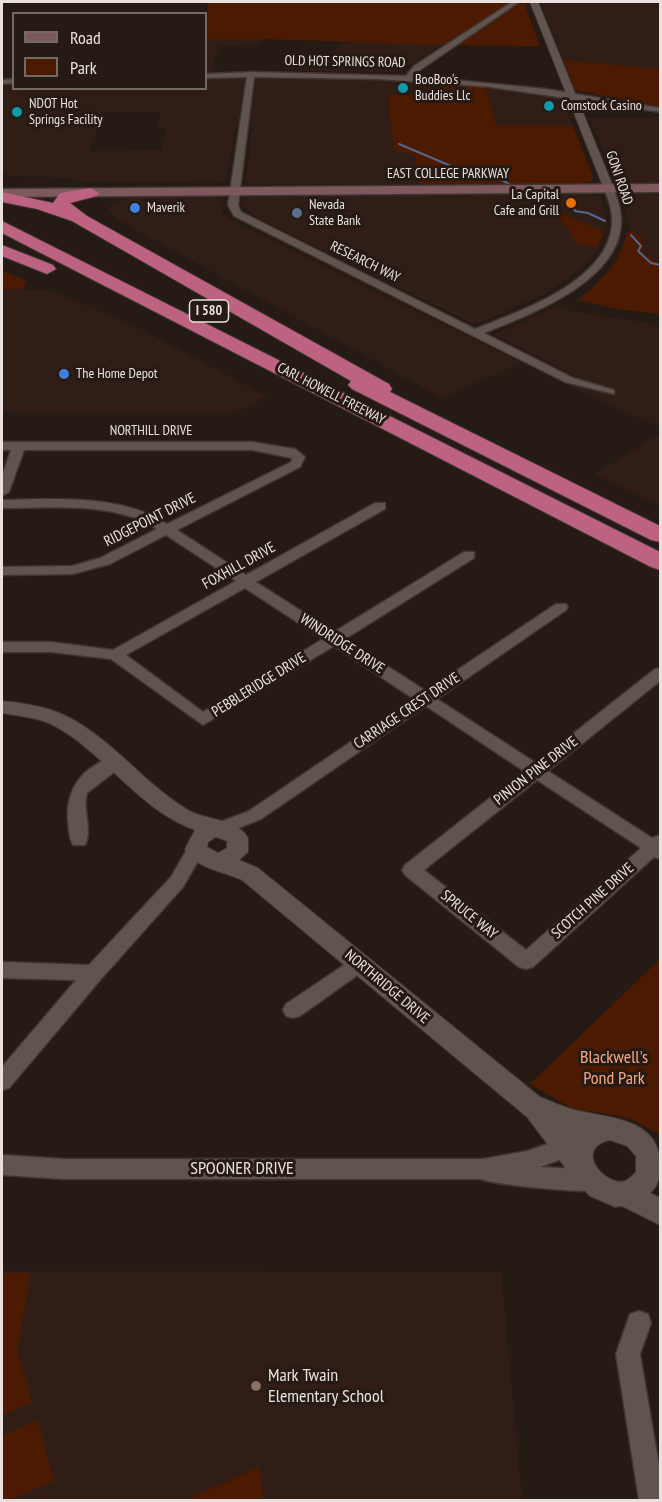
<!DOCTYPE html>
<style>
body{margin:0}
#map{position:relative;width:662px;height:1502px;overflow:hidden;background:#251a14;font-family:"PT Sans Narrow",sans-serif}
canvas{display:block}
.frame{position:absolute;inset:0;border:3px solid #eae1de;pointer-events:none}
.legend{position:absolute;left:12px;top:12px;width:195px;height:78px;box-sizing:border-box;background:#251a14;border:2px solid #746a65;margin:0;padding:8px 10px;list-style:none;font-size:18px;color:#eae1de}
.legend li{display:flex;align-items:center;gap:12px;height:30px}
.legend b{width:30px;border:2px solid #746a65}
</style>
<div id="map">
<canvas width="662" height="1502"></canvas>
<div class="frame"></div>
<ul class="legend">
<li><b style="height:8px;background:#7d585c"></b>Road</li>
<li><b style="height:16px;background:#4c1a00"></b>Park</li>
</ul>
</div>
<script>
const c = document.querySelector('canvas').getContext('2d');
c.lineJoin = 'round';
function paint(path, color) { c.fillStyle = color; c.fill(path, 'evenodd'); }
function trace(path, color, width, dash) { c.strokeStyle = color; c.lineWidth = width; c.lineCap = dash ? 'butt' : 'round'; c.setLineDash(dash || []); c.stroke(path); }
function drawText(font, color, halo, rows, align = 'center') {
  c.font = font + ' "PT Sans Narrow",sans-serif'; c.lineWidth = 6; c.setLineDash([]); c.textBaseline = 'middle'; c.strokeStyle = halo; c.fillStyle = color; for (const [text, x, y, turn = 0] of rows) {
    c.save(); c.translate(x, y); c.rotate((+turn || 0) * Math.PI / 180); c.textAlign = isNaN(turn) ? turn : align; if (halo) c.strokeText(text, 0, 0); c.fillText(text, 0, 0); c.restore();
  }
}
paint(new Path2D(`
 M541 2H660V69L563 60Z
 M263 38 261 45 219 46 211 72H206V39Z
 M351 40 443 44 398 72 297 71Z
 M284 76 426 80 429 95H388L394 150 416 154 419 184H252L246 181 252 127H235L226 180 220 183 92 182 74 181V178L9 176 2 172V84H13L14 88H206V78ZM103 112H161L157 127 167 128 161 150 89 151Z
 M485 85 561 95 573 126H496Z
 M589 118H660V183L631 184 617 179Z
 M660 193V262H655L642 253 644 246 641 236 631 231 620 196Z
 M590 194 601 197 607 224 597 251 583 267 545 294 479 323H471L260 219 242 207 243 198 253 195Z
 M207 195 218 198 224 215 235 222 521 363 442 398 118 220 108 211 112 203 131 196Z
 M2 289 50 290 141 329 267 397 236 412H2Z
 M558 305 570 311 648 323 660 328V427L570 387 584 380 494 335Z
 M660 434V506L594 474Z
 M2 1271 501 1272 522 1500H2Z`), '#301e16');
paint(new Path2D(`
 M208 2H524L540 46C429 47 317 38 206 39Z
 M563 60 660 69V107L575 90Z
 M426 80 485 85 496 125 573 126 593 177 592 181 579 184H419L415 154 394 151 388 95H429Z
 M544 206 604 232 597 248 577 243 574 241 577 239 570 237 572 232C562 220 552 209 534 209Z
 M631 231 641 236 644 246 642 253 660 263V314L617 309 578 300C601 281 621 262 627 232Z
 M2 271 26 280 23 289H2Z
 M660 959V1135L629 1118 571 1108 530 1084Z
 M2 1273H30L17 1353 32 1402 2 1415Z
 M37 1420 54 1481 8 1500H2V1436Z
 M259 1467 264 1500H186Z`), '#4c1a00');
trace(new Path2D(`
 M399 144 477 177 498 178 509 184
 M529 195 556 200
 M574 208 575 211 588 213 605 221
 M631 235 641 246 638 251 651 263 660 265`), '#56668b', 2);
const minor = new Path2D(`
 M512 2H519L420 70 414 76 546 89 660 108V112L490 87 378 79 254 77 238 205 241 212 475 329C520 311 607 282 612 225 613 213 609 200 604 189L612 187C654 268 540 311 484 333L573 378 614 390V394L565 382 234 216 228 205 247 77 206 78V74L251 72 406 76 414 66Z
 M14 79V83L2 84V80Z
 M2 442H252L295 449 305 457 300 467 177 530 246 575 375 503H385V509L256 582 334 632 464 552H474V558L345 639 426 691 556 604H566L568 607 566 610 437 699 536 763 655 669 660 668V681L548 771 652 838 660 835V859L654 857 533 967 526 969 519 967 405 875 402 870 405 865 524 771 426 706 261 819 221 835 215 834 212 829 215 824 249 811 414 699 334 646 203 725 111 659 51 652H2V642H51L113 650 236 581 166 535 110 564 73 574 2 575V567L72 566 100 558 157 529C114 501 51 508 2 508V500C54 499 122 494 167 524L291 462 292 458 252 450H24L9 492 2 496V476L11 450H2ZM245 588 323 639 203 712 126 655ZM537 780 641 848 526 950 424 870Z
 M116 756 122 758 124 762 122 766 87 793C82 809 93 831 85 845H73C69 838 69 830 68 822 65 788 83 766 116 756Z
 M196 842 202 844 205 849 183 887 101 979 9 1088 2 1090V1067L76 980 2 978V962L89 965 171 877 190 844Z
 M359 955 366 957 369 963 366 969 300 1016 293 1018 286 1016 283 1010 286 1004Z
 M573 1135 581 1138 584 1145 581 1152 540 1167 580 1169 601 1176 604 1183 601 1190C591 1194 495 1185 481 1179H64L2 1175V1155L64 1159H483L527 1151Z
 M639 1311 648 1314 651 1323 640 1354 660 1472V1500H639L616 1354 630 1314Z`);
const tertiary = new Path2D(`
 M530 2H538L614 189 613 191 604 189Z
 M2 701C23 703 45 706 64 715 112 738 143 783 188 810 207 821 237 818 248 838V852L239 860 258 868 540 1097C551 1101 563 1107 575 1110 608 1118 660 1118 660 1164 660 1176 660 1184 650 1193L660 1198V1225L622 1206 615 1207 590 1196 573 1178 527 1117 242 880C223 871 196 869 185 849L195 830C138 810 104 751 51 724 35 717 18 716 2 713ZM216 837 227 841V848L218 853 207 847 208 842ZM610 1140 627 1146 636 1156V1172C633 1175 629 1179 625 1181 606 1187 572 1149 610 1140Z`);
const secondary = new Path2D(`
 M660 184V192L2 197V189Z`);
const motorway = new Path2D(`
 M91 188 99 193 97 196 70 203 87 216 389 384 392 389 390 392 660 526V542L651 540 352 389 348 385 351 381 72 221 37 209 2 202V192L53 203 60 193Z
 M2 221 660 552V570L651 567 2 233Z
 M2 245 53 265 56 269 47 274 2 256Z`);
trace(minor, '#3e3532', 3);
trace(tertiary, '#3e3532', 2);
trace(secondary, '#3e3532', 3);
trace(motorway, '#3e3532', 2);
paint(minor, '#61534d');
paint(tertiary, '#61534d');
paint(secondary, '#7d585c');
paint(motorway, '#bd6280');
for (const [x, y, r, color] of [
 [403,88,6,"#0f9aa8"],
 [549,106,6,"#0f9aa8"],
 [17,112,6,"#0f9aa8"],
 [571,203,6,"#e8710a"],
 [135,208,6,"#3f7fe0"],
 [297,213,6,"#5c6f8a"],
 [64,374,6,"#3f7fe0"],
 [256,1386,6,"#8d6e63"]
]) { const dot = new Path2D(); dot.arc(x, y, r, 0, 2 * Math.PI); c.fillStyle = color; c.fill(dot); trace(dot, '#251a14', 2); }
drawText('14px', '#eae1de', '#251a14', [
 ["OLD HOT SPRINGS ROAD",345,62,1],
 ["EAST COLLEGE PARKWAY",448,174],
 ["GONI ROAD",619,178,71],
 ["RESEARCH WAY",365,262,26],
 ["CARL HOWELL FREEWAY",331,394,27],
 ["NORTHILL DRIVE",151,431]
]);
drawText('14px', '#eae1de', '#251a14', [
 ["BooBoo's",415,80],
 ["Buddies Llc",415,96],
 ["NDOT Hot",29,104],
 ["Springs Facility",29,120],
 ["Comstock Casino",561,106],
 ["La Capital",559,195,"right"],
 ["Cafe and Grill",559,211,"right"],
 ["Nevada",309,205],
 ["State Bank",309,221],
 ["Maverik",147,208],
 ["The Home Depot",76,374]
], 'left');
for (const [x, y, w] of [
 [209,311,39]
]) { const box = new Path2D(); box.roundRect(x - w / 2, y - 11, w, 22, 4.5); c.fillStyle = '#251a14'; c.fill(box); trace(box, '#eae1de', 1.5); }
drawText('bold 14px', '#eae1de', null, [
 ["I 580",209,311]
]);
drawText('15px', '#eae1de', '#251a14', [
 ["RIDGEPOINT DRIVE",150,520,-27],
 ["FOXHILL DRIVE",239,566,-29],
 ["WINDRIDGE DRIVE",342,644,33],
 ["PEBBLERIDGE DRIVE",259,685,-32],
 ["CARRIAGE CREST DRIVE",407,711,-34],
 ["PINION PINE DRIVE",536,771,-38],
 ["SCOTCH PINE DRIVE",593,901,-42],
 ["SPRUCE WAY",469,915,39],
 ["NORTHRIDGE DRIVE",387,987,40]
]);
drawText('18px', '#f8a986', '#251a14', [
 ["Blackwell's",614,1058],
 ["Pond Park",614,1079]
]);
drawText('18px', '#eae1de', '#251a14', [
 ["SPOONER DRIVE",242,1169]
]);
drawText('18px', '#eae1de', '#251a14', [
 ["Mark Twain",268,1376],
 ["Elementary School",268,1397]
], 'left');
</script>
